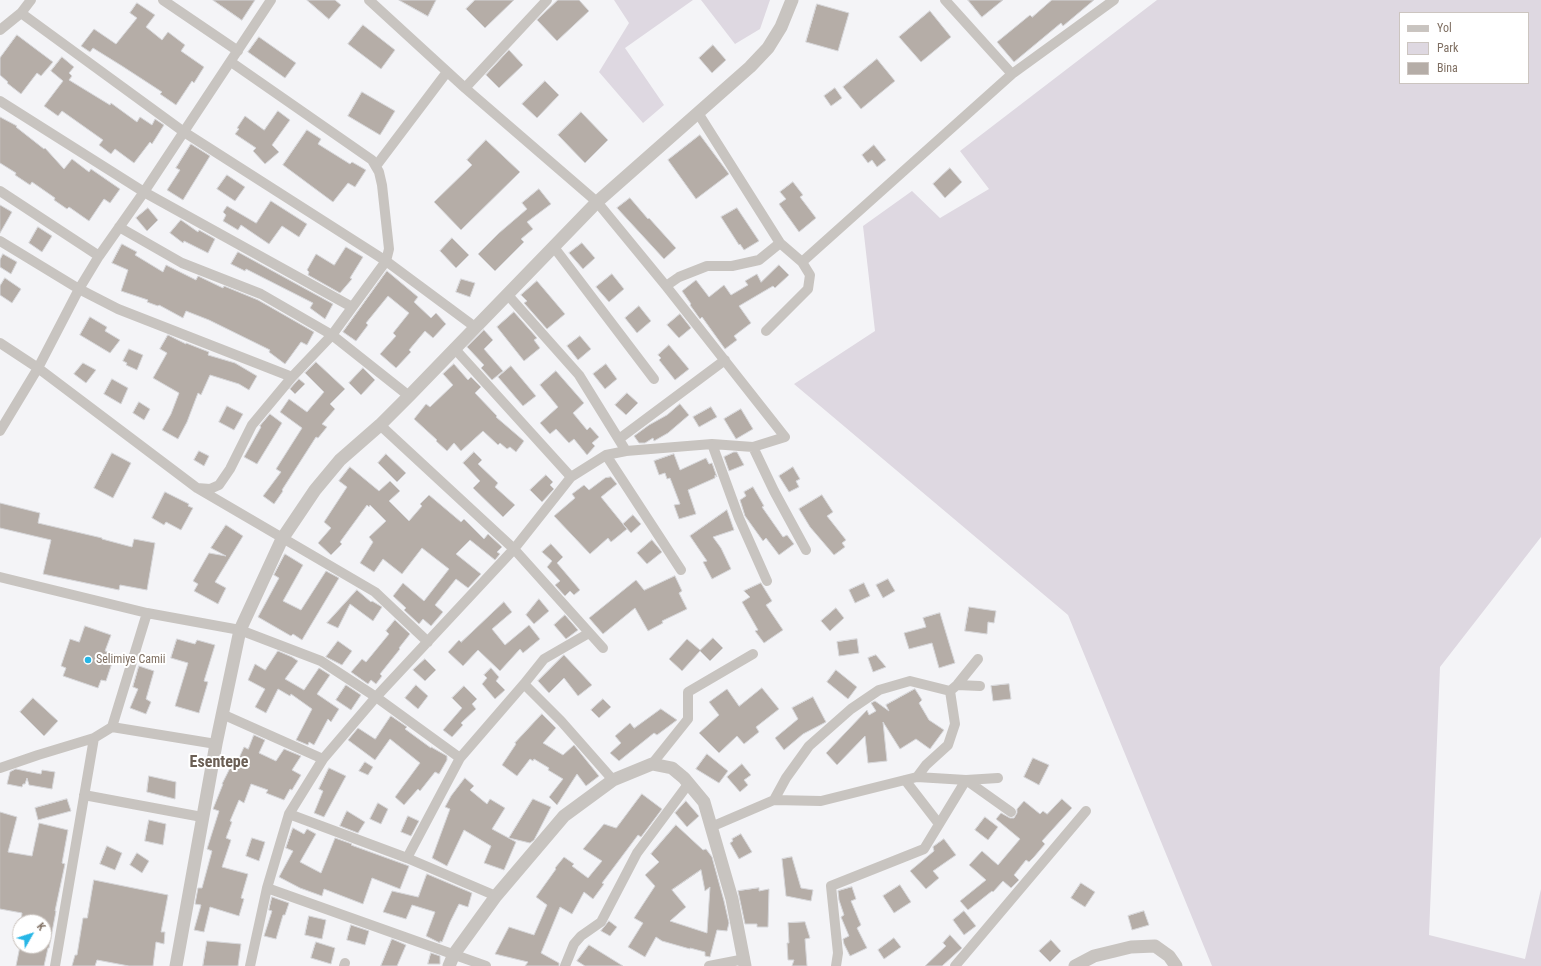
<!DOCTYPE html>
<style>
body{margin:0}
#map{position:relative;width:1541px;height:966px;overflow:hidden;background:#f4f4f7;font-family:"Roboto Condensed",sans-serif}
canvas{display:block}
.legend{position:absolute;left:1399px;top:12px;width:130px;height:72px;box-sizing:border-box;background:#fff;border:1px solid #ccc5c0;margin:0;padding:5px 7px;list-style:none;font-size:12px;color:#7f6f62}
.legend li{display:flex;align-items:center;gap:8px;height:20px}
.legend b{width:20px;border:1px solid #ccc5c0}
.north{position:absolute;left:12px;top:914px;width:40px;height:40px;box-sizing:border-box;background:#fff;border:1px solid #ccc5c0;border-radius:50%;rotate:51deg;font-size:11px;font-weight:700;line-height:16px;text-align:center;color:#7f6f62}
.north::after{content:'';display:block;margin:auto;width:14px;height:18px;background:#26b6e6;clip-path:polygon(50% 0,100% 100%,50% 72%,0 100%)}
</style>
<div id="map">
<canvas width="1541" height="966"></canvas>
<ul class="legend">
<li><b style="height:5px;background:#c8c4c0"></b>Yol</li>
<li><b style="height:11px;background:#ded8e1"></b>Park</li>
<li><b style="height:11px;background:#b5ada7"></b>Bina</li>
</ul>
<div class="north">K</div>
</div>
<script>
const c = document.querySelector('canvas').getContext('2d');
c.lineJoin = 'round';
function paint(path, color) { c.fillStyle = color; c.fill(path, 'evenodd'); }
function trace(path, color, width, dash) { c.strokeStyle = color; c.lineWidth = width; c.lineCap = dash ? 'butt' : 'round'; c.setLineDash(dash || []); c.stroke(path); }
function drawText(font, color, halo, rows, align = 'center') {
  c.font = font + ' "Roboto Condensed",sans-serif'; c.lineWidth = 4; c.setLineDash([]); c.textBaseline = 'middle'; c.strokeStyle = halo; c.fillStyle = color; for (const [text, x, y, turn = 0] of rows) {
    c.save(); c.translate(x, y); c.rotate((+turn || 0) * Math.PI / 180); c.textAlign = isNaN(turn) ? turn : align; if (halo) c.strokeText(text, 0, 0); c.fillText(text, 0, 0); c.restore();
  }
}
paint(new Path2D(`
 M614 0H693L625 48 664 105 643 123 599 72 629 23Z
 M701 0H770L760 29 735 44Z
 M1157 0H1541V537L1440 667 1429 935 1525 959 1541 889V966H1212L1068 615 794 384 875 331 863 226 912 191 940 218 989 189 960 151ZM1400 13H1528V83H1400Z`), '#ded8e1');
const building = new Path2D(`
 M213 0H255L242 20Z
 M307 0H335L341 5 329 19Z
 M399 0H436L428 16Z
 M475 0H514L485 28 466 9Z
 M558 0H579L589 11 557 41 537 20Z
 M968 0H1003L982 17Z
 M1052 0H1094L1063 26 1061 23 1014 62 997 42 1030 15 1032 17Z
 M137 3 155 15 146 27 162 40 168 32 185 45 181 51 204 67 194 83 192 81 176 105 160 94 162 92 122 66 93 48 90 52 81 46 94 29 116 44 137 18 130 13Z
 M817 4 849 13 838 51 806 42Z
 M930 11 951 37 921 62 899 37Z
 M363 25 395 50 381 69 348 44Z
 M17 35 53 62 41 76 37 73 21 94 7 83 8 82 0 75V58Z
 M259 37 296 63 285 78 248 52Z
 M713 45 726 60 712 73 699 58Z
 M509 50 523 65 499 88 486 75Z
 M62 57 74 67 69 73 72 76 69 80 110 105 111 103 137 122 140 117 152 125 155 119 164 125 152 144 150 142 134 163 115 149 111 154 99 145 103 140 62 111 58 116 44 106 63 81 51 71Z
 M877 59 895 81 861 109 843 87Z
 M545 81 559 95 537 118 522 104Z
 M835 88 842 98 831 106 824 96Z
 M362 92 395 111 380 135 348 116Z
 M278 111 290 120 272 145 279 152 265 164 253 151 256 148 235 134 239 129 237 128 245 116 264 130Z
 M581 112 608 140 585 163 558 135Z
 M0 117 17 126 16 127 44 149 45 148 64 169 72 159 89 172 91 169 120 189 110 203 104 199 89 221 69 207 67 209 54 200 55 198 32 182 30 185 15 175 16 173 0 163Z
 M307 130 321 139 318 144 350 164 352 162 366 170 355 187 348 183 333 202 283 165Z
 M700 135 729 174 696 199 668 160Z
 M486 140 520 172 461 230 434 202 472 165 467 160Z
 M191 144 210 156 183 200 167 190 180 170 176 168Z
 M874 145 886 160 877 167 872 160 868 163 862 155Z
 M950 168 962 182 945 198 933 184Z
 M227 175 245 187 235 201 217 189Z
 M793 182 803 195 800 197 816 218 799 232 779 204 786 199 780 192Z
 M539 189 551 204 527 222 533 229 521 239 524 242 495 271 478 254 499 233 527 209 522 203Z
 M630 198 648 219 649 218 676 248 664 259 617 208Z
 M271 201 307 224 299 237 282 226 269 244 241 225 238 230 223 221 226 215 223 212 227 206 256 223Z
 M0 205 12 212 0 233Z
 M148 208 158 220 147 231 136 218Z
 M737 208 759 241 744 250 740 244 739 245 721 217Z
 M181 220 198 232 199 230 215 239 208 253 184 241 183 243 170 233Z
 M38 227 52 236 42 252 29 243Z
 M452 238 469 255 456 268 440 251Z
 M582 243 595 258 583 269 569 253Z
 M122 244 137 252 135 255 163 272 166 265 196 280 198 276 223 288 224 286 258 300 314 332 307 345 301 342 285 364 269 352 270 350 209 320 186 311 183 318 159 305 158 306 147 302 148 300 121 291 128 270 112 263Z
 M346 247 363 257 350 278 352 279 340 293 308 275 309 272 307 270 316 254 334 265Z
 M238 252 333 304 325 319 310 308 313 303 246 269 245 271 231 264Z
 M3 254 17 262 11 274 0 267V260Z
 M779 265 789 275 775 288 773 286 739 306 751 323 734 336 737 340 725 349 702 317 700 319 690 305 691 304 682 291 696 280 709 297 724 285 731 295 748 285 745 281 757 274 761 282Z
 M387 271 418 297 414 302 431 318 436 313 446 324 433 338 425 331 409 350 411 352 396 368 380 354 396 336 393 333 409 313 388 296 366 323 368 325 356 341 343 332Z
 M612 274 624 289 609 302 596 287Z
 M5 278 21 289 12 303 0 295V286Z
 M461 279 475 283 470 297 456 292Z
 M537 281 565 314 547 329 524 303 527 301 521 295Z
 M639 306 651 321 637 333 625 318Z
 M514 312 537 338 534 340 540 348 524 361 497 327Z
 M680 314 691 328 679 338 667 325Z
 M90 317 107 327 105 331 120 340 110 353 80 335Z
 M484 330 493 340 484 349 503 371 492 380 481 368 484 365 467 347Z
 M168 335 186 344V343L209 352 208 355 235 363 257 376 249 390 239 384 210 375 201 395 198 393 187 422 178 439 162 430 171 414 179 393 153 378 167 353 160 349Z
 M580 336 591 349 578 360 567 346Z
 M669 345 689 369 675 380 659 360 661 358 658 355Z
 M129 349 143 355 137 370 126 365 127 363 123 361Z
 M316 362 345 389 330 404 335 409 322 424 327 427 318 438 316 437 282 490 283 491 274 504 263 496 281 472 276 469 302 428 280 412 289 399 307 412 324 392 305 373Z
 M83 363 96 370 86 383 74 374Z
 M454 364 468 380 471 377 481 387 475 393 497 416 496 417 524 441 516 452 510 447 507 449 500 443 498 445 483 431 461 451 454 443 447 451 436 441 437 440 414 419 426 404 430 407 453 385 443 374Z
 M606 364 617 379 605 389 593 374Z
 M511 366 536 396 523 406 498 377Z
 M363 368 375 380 361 395 349 383Z
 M556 371 584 403 573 413 587 430 590 427 599 437 592 443 595 446 587 455 574 439 569 443 556 429 550 434 540 423 558 407 540 385Z
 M112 379 128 388 121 404 104 394Z
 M299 379 305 384 295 394 290 389Z
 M627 393 638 403 626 415 615 405Z
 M139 402 150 409 144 420 133 413Z
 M680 404 689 415 668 433 654 441 653 438 645 443H639L634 436 649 425 667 415Z
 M227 406 243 414 234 430 219 422Z
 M711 407 717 417 699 427 693 417Z
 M741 409 753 429 736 439 724 419Z
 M270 414 282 423 257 464 244 457 261 427 260 426Z
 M199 451 209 456 204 466 194 460Z
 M474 452 482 460 478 464 498 483 495 487 515 505 503 517 473 488 480 481 463 463Z
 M734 452H737L744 465 729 471 724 457Z
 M112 453 131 463 113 498 94 488Z
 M386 454 406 473 397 482 378 463Z
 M674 454 680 470 706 458 709 464 712 463 717 477 715 475V478L688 490 696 514 679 519 674 505 680 504 670 478 667 479 665 473 659 475 654 461Z
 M350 467 379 491 390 481 400 491 389 501 409 521 422 506 420 504 429 495 461 522 464 519 484 539 488 534 502 547 497 552 500 554 495 560 470 540 456 554 481 574 468 588 456 579 435 605 443 612 431 626 423 619 419 624 404 610 406 608 393 596 403 583 424 601 449 569 422 548 402 574 383 559 374 572 360 563 373 542 369 537 386 521 370 505 369 507 367 505 340 542 342 544 331 555 318 543 331 528 324 522 347 487 339 481Z
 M793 467 800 479 796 481 799 487 789 492 779 476Z
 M546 475 553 482 550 485 554 489 542 502 530 490Z
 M611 477 617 484 601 497 627 529 611 542 608 538 590 554 554 516 575 498 572 494 584 485 589 490 605 478Z
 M753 487 764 506 762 507 783 537 787 535 794 544 779 555 766 538 763 541 745 516 740 500 746 496 744 492Z
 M165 492 189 504 188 506 193 508 181 530 166 522 164 525 152 518Z
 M822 495 833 512 827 516 846 540 842 543 845 547 834 555 810 527 799 509Z
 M0 503 40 513 38 523 102 538V539L132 547 134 539 155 543 147 590 120 585 119 590 43 574 51 540 0 528Z
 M727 510 734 530 713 537 721 548 731 569 712 579 703 562 707 561 690 536Z
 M633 515 641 524 631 533 623 524Z
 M226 525 243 536 215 582 226 588 218 604 194 591 198 584 193 581 209 553 226 556 211 548Z
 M652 540 662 552 647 564 637 553Z
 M551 544 563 557 557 563 580 590 574 595 570 591 565 596 555 585 560 581 547 567 552 561 542 552Z
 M285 554 303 565 283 601 301 610 326 571 339 578 302 640 293 634 291 636 258 617 279 578 274 575Z
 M675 576 682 591 679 593 687 609 662 621 663 623 648 631 635 608 603 634 589 618 636 580 644 590Z
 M888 579 895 591 883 598 876 585Z
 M761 583 772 601 766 605 783 630 764 643 755 631 758 630 742 602 750 597 744 591Z
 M864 583 870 596 855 603 849 590Z
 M357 590 371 602 372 601 382 607 373 621 350 604 338 628 327 623Z
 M539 599 549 611 534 624 526 615Z
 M504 602 512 612 492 629 505 645 529 625 540 639 523 653 520 649 500 671 478 650 463 666 448 652 459 640 461 642Z
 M969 607 996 611 994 623 988 622 987 634 965 631Z
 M836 608 844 618 830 631 821 621Z
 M940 613 955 663 939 668 932 643 909 649 904 633 926 627 923 618Z
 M565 615 578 630 566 639 554 625Z
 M395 620 410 634 399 648 400 649 380 674 382 676 376 684 371 680 368 684 351 672 362 659 366 662 389 634 386 631Z
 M85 626 111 635 105 651 115 654 106 681 101 680 98 688 63 676 66 668 61 666 70 639 79 642Z
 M713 638 723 648 710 661 700 651 682 671 669 659 687 639 700 650Z
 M177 639 195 644 197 640 215 645 204 681 208 682 199 713 175 706 188 663 171 658Z
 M857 639 859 653 839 656 837 642Z
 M338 641 352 651 342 665 326 657Z
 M278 651 292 657 298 661 285 679 304 690 319 668 330 675 317 694 339 709 331 722 328 719 314 745 309 742 308 745 296 740 312 709 291 694 290 696 278 689 266 713 255 707 265 689 248 680 255 664 265 670Z
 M564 655 592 685 578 696 564 678 549 693 538 681Z
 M876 655 886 667 873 672 868 658Z
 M425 659 436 670 425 681 413 670Z
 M139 666 154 671 146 699 151 702 146 714 130 708 138 689 133 687Z
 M491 668 499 677 496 681 505 690 495 699 482 684 487 678 484 675Z
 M836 670 857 687 848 699 827 682Z
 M1009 684 1011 699 993 701 991 686Z
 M346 685 361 695 351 710 336 700Z
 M416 685 428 696 418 709 405 698Z
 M464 686 477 699 472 704 476 709 461 723 463 725 452 737 443 730 462 708 452 698Z
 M762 688 779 709 756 727 759 732 744 744 737 736 719 753 699 733 719 715 709 702 727 689 739 706Z
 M915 689 922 700 919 703 929 720 944 730 930 749 916 739 900 749 883 722 887 761 868 763 865 736 837 765 826 753 867 710 869 715 876 711 871 703 875 701 889 711 886 705Z
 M813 697 826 722 803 734 784 750 775 738 798 719 792 708Z
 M33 698 58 721 44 736 20 712Z
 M603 699 611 707 599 718 591 710Z
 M661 709 677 720 657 735 654 733 619 761 610 753 621 743 615 736 630 723 634 728Z
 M542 714 556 728 543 743 563 755 574 745 599 776 586 786 577 774 557 805 549 797 563 779 548 770 549 768 534 759 533 761 530 759 517 776 502 765 516 744 515 743Z
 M391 716 407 727 405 729 431 748V747L447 756V760L439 774 435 772 420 791 418 789 404 805 395 797 420 763 390 739 375 760 348 740 358 728 375 739Z
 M254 735 265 740 259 753 276 761 284 749 301 756 292 770 301 775 292 790 290 789 284 800 266 793 268 790 251 784 244 803 239 800 230 821 232 822 226 838 231 840 222 867 248 874 241 898 244 899 239 916 210 907 204 932 194 930 201 905 195 904 198 888H202L212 851 207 849 219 811 213 809 223 784H222L230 768 234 769 244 747 248 749Z
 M707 754 728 771 719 783 696 769Z
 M1033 758 1049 765 1039 785 1024 777Z
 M365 762 373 767 368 775 359 771Z
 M742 764 751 775 744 780 748 785 740 792 727 777Z
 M329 768 346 776 324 817 314 813 323 791 319 789Z
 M16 769 41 774 42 770 55 772 52 789 29 785 27 778 25 784H23L22 787 7 784 10 772Z
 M149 776 176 782 175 799 147 792Z
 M465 778 474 786 470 790 487 804 490 799 505 808 492 829 516 842 504 870 484 863 491 846 464 830 447 866 432 858 450 809 445 807 451 796Z
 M642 794 662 809 641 837 638 835 602 883 604 884 593 899 584 892 572 914 560 907 541 953 559 963V966H525L528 962 495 954 509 927 534 935 547 905 536 897 556 869 555 868 564 857 574 864 572 866 588 878 602 861 583 849 604 824 616 828Z
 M67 799 71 811 38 820 35 808Z
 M533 799 551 807 534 840 530 843 509 838Z
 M1062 799 1072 808 1042 841 1045 844 1034 857 1029 862 1026 860 1014 875 1019 880 1011 888 1003 881 993 892 992 891 968 910 960 901 986 880 969 865 982 851 998 865 1020 839 996 819 1001 813 1010 818H1014L1017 813V809L1024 801 1040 814 1043 811 1047 814Z
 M686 801 699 816 687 827 675 813Z
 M378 803 388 809 381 824 370 819Z
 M347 811 365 822 358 833 340 826Z
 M0 812 17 817 8 852 32 856 39 823 68 830 62 863 65 864 55 911H56L49 948H48L44 966H16L20 946H44V922H21L22 913 0 909Z
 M408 816 419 821 411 836 401 832Z
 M985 817 998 827 988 840 975 830Z
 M149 820 166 824 163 845 145 841Z
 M676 825 703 850 706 849 712 857 724 901 729 923 727 931 717 930 710 957 705 956V952L690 948V949L662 941 656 937 645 957 628 947 643 923 634 918 655 886 645 875 659 862 651 854ZM701 870 705 891 710 887 707 933 670 921 686 907 672 890Z
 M293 828 304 834 307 829 316 834 300 862 321 873 335 838 352 844 351 845 409 866 400 889 372 878 363 904 324 889 322 896 300 888 279 877 293 851 286 848Z
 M741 834 752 852 739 859 730 843 733 841 732 839Z
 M252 838 265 842 259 861 246 856Z
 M944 839 956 855 933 871 939 878 926 889 910 871 934 851 933 847Z
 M107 846 122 853 115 870 100 864Z
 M137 853 149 861 142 873 130 865Z
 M792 857 801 888 813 890 811 901 786 896 782 859Z
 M427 874 472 893 468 907 459 904 450 922 442 942 440 941V943L426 936 435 912 412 905 406 919 383 912 392 891 418 897Z
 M94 880 168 895 161 932H165L164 944 156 942 153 966H129L97 960 95 966H72L75 955H77L83 918H87Z
 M1081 883 1095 892 1085 907 1071 898Z
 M900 885 911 902 894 913 883 896Z
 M852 887 856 899 851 901 861 925 857 928 867 948 850 956 844 944 843 939 849 936 841 917 844 915 839 900 838 891Z
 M759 888V891L769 889 768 927H757V924H745L738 891Z
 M272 897 289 903 285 915H283L276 939 264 936 272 911 269 910Z
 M964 911 976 926 964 935 953 920Z
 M1144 911 1149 925 1132 930 1128 916Z
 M309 916 326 920 322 939 305 935Z
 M609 921 617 927 610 936 601 931Z
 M805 922 810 938 805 939 807 966H792L794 960H788L787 943H789L788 923Z
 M351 925 369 931 365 945 347 940Z
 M950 935 962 948 942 966H925L946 946 943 943Z
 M894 938 901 947 884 959 878 950Z
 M392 939 406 945 397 966H381Z
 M1051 940 1061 951 1050 962 1039 951Z
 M207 941 241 944 238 966H203Z
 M316 942 335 948 331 964 311 958Z
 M589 945 623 966H585L577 961Z
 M431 953 440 956V964H428Z`);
paint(building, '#b5ada7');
trace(building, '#d6d6d9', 1);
trace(new Path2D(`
 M163 0 238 51
 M945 0 1012 74
 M21 13 31 0
 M0 30 21 13 184 132 386 261 475 327
 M465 88 547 0
 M0 101 144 192 352 307
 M698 113 780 243 802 262 810 275 808 289 766 331
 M376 166 447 72
 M0 191 99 256
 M119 227 182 263 261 294 332 335 409 396
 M0 241 79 289 118 309 292 377
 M553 246 654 379
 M802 262 1012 74 1114 0
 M666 286 679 277 707 266H732L759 260 780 243
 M507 294 579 375 626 451
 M0 343 38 368 197 488 375 592 428 642
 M454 348 571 477
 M380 425 514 549 603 648
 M0 431 38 368 79 289 99 256 144 192 271 0
 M619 439 725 360
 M712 444 739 518 767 581
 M753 447 774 491 806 550
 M606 455 681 570
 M197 488 210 489 219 485 230 469 252 425 292 377 332 335 386 261 389 249 382 185 379 172 372 160 231 62
 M0 577 147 613 240 630 321 661 376 697 460 758
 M524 684 561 721 613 780
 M957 685 980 686
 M950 691 957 685 978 659
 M222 714 323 759
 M112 727 216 744
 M652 764 688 719V692L753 654
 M0 768 38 755 94 738 112 727 147 613
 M917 777 966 780 1011 812
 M905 780 939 824
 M84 795 202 817
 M289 814 407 858 496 896
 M711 827 774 800 821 801 917 777 926 765 948 745 955 724 950 691 910 681 879 690 851 709 809 746 786 778 774 800
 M407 858 460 758 524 684 544 659 589 633
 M267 888 486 966
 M55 966 94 738
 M250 966 267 888 289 814 323 759 376 697 514 549 571 477 606 455 626 451 712 444 753 447 785 437 666 286 597 202 465 88 369 0
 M344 966 345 963
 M565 966 574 944 581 936 601 922 637 853 689 783
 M709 966 745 959
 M836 966 838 953 831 886 924 849 966 780 998 778
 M955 966 1086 811`), '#c8c4c0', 10);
trace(new Path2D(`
 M176 966 216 744 240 630 282 539 315 490 340 460 380 425 409 396 597 202 750 67 768 48 781 27 792 0
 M449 966 454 954 496 896 564 816 613 780 652 764 672 768 684 778 704 802 732 899 745 966
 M1075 966 1094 956 1131 947 1155 946 1169 956 1176 966`), '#c8c4c0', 13);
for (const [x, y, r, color] of [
 [88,660,4,"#26b6e6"]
]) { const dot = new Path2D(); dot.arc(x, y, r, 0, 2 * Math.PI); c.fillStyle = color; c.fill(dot); trace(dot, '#fff', 1.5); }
drawText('12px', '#7f6f62', '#fff', [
 ["Selimiye Camii",96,660]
], 'left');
drawText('bold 16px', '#6a5e54', '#fff', [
 ["Esentepe",219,763]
]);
</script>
